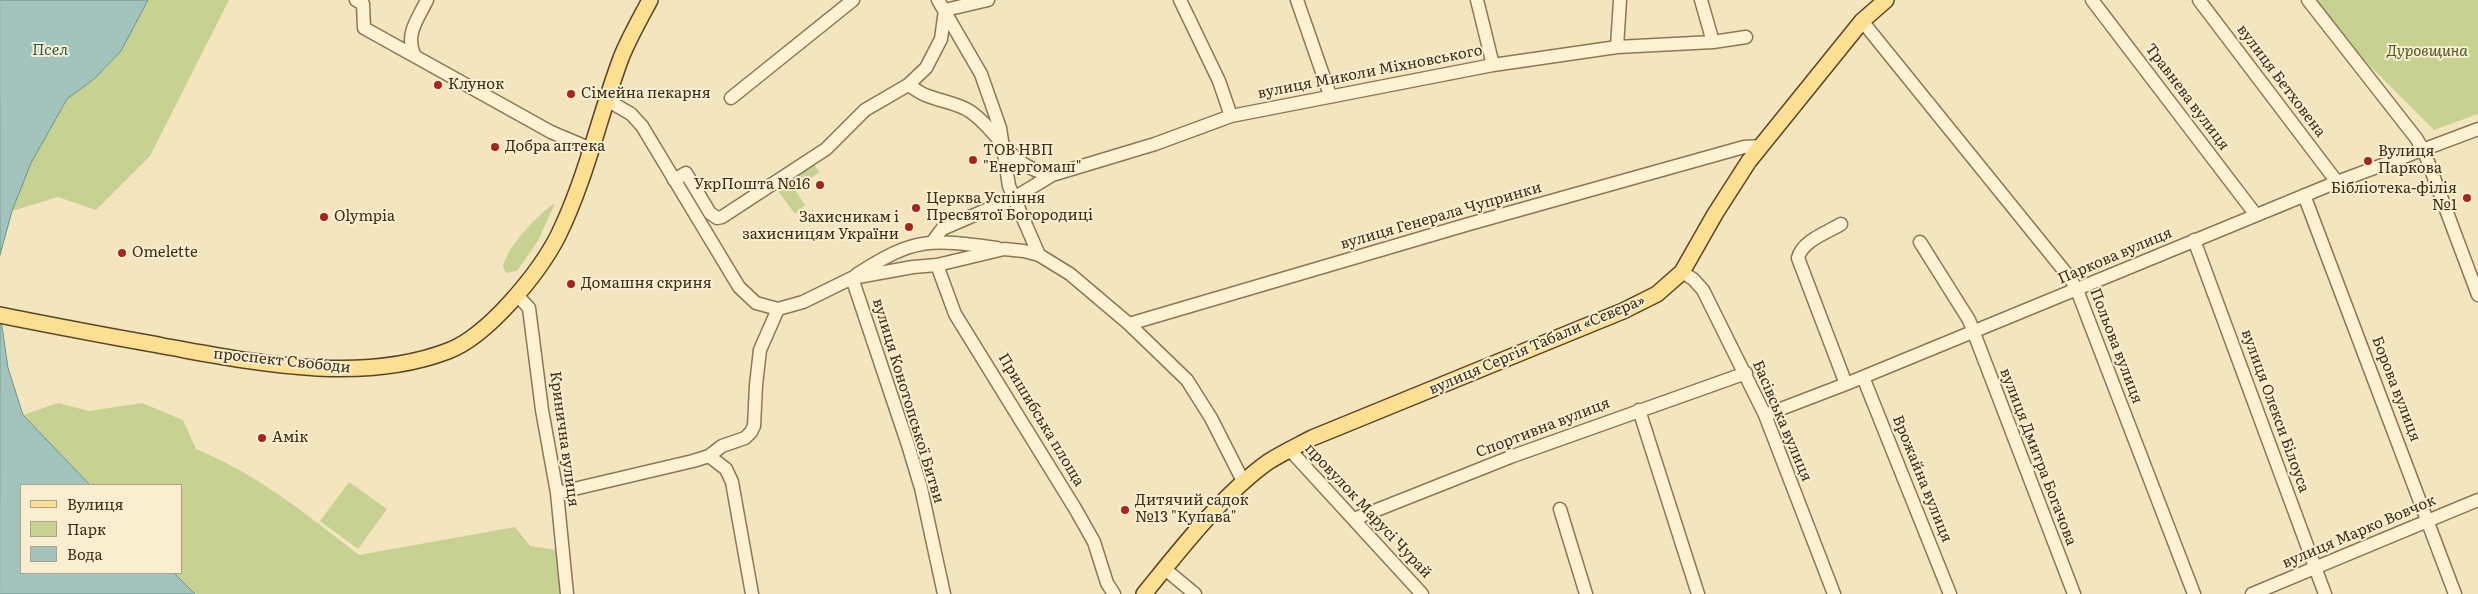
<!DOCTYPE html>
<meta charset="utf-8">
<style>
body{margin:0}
#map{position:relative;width:2478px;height:594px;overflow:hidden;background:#f3e6bf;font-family:Literata,serif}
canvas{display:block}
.legend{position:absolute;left:20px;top:484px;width:162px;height:90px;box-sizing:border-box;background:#f9efd0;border:1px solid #ada188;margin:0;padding:6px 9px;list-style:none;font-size:15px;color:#3c2d1b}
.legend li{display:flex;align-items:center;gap:10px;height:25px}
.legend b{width:25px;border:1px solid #ada188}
</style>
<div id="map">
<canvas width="2478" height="594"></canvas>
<ul class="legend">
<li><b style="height:6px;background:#fbe092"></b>Вулиця</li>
<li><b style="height:14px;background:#c7d292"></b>Парк</li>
<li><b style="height:14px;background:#a3c4bc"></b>Вода</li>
</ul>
</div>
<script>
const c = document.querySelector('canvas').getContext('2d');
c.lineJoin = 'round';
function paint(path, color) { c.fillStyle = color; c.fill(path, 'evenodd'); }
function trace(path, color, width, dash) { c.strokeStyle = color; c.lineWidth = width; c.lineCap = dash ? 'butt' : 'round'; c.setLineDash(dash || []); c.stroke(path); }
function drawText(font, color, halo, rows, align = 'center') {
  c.font = font + ' Literata,serif'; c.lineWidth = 4; c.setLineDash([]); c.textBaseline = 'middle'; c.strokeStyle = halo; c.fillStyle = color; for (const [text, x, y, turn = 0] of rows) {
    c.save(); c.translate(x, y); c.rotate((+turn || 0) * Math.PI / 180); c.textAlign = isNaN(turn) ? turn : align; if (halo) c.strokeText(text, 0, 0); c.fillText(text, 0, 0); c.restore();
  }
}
paint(new Path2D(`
 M148 0H229L150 156 96 210 58 197 12 211 31 163 67 99 94 79 121 51Z
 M2313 0H2478V114L2434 130 2345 41Z
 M814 164 819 172 795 190 805 205 795 214 778 191Z
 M555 203 538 241 517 271 506 273 503 267C506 248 538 214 555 203Z
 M58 403 89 411 142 403 183 420 196 449C259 475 306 514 359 555L515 527 530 546 557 550 562 594H195L174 573H181V485H90L23 415Z
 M349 482 387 509 358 549 320 521Z`), '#c7d292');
const water = new Path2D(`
 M0 0H148L121 51 94 79 67 99 31 163 12 211 0 255Z
 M0 313 8 368 23 415 90 485H21V573H174L195 594H0Z`);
paint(water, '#a3c4bc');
trace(water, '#69938b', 1);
const minor = new Path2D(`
 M356 0 363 4 364 28 551 132 591 149
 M938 0 981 74 1000 128 1009 186 1039 255
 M1180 0 1219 81 1231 116
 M1297 0 1330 95
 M1477 0 1493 65
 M1701 0 1713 42
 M2092 0 2256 215
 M2199 0 2337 182
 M2308 0 2416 138 2424 151 2478 295
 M1862 21 2070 278 2077 290 2194 594
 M1617 47 1620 0
 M414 54C405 34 418 19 427 0
 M908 85C914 88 921 94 928 96 943 102 958 103 971 112 1003 135 1008 167 1052 175
 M731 98 853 0
 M607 100 631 114 642 126 739 287 756 303 778 309 803 302 852 278 913 267 937 265 1004 249 1024 251 1039 255 1070 274 1129 324 1187 380 1211 418 1244 483
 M674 180 686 173 710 213 717 218 722 217 826 149 865 110 908 85 926 68 941 39 945 10 988 0
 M2304 195 2455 594
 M1841 224C1826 233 1802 241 1798 258L1846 384
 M2194 240 2325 594
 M933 241 942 229 1014 198 1052 175 1155 144 1231 116 1493 65 1617 47 1713 42 1746 37
 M1920 242 1969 320 2074 594
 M937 265 955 314 1076 510 1094 542 1107 583 1114 594
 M1682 272 1693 279 1703 290 1765 415 1834 594
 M856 275C915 237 929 239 997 248
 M852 278 908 445 921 488 944 594
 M517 295 529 308 542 410 557 493 567 594
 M1129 324 1469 224 1744 147 1762 146
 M1863 377 1950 594
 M1639 410 1698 594
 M1765 415 1846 384 2337 182 2478 129
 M1289 449 1422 594
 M709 456 726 469 732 482 752 594
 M557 493 693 461 709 456 722 446 745 438 751 432 754 426 756 385 760 350 778 309
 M1560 509 1586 594
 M1354 519 1513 456 1746 373
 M1165 569 1195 594
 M2252 594 2478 500`);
const major = new Path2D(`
 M0 315C54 326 109 336 163 346 254 362 359 385 448 351 488 336 539 273 558 236 586 179 599 117 621 58 629 38 640 19 650 0
 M1144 594C1179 551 1223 494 1268 462 1282 453 1297 446 1312 438L1623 311 1657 294 1682 272 1715 214 1749 161 1862 21 1886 0`);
trace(minor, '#8e7655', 15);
trace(major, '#5b432a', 18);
trace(minor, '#fdf2d3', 12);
trace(major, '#fbe092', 15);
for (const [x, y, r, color] of [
 [438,85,5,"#a4241e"],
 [571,94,5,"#a4241e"],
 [495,147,5,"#a4241e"],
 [973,160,5,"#a4241e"],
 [2368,161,5,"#a4241e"],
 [820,185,5,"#a4241e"],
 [2467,198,5,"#a4241e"],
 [916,208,5,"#a4241e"],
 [324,217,5,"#a4241e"],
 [909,227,5,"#a4241e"],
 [122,253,5,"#a4241e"],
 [571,284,5,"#a4241e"],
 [262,438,5,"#a4241e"],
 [1125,510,5,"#a4241e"]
]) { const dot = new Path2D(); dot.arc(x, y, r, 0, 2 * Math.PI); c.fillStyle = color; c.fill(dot); trace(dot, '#f9efd0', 2); }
drawText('italic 15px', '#485a1f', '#f9efd0', [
 ["Дуровщина",2427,52]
]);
drawText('15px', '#3c2d1b', '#f9efd0', [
 ["вулиця Миколи Міхновського",1370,72,-11],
 ["вулиця Бетховена",2281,81,53],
 ["Травнева вулиця",2187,97,53],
 ["вулиця Генерала Чупринки",1441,216,-16],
 ["Паркова вулиця",2115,256,-23],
 ["вулиця Сергія Табали «Сєвєра»",1537,345,-23],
 ["Польова вулиця",2116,346,69],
 ["проспект Свободи",282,361,6],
 ["Борова вулиця",2396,389,69],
 ["вулиця Конотопської Битви",908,401,73],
 ["вулиця Олекси Білоуса",2275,411,70],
 ["Пришибська площа",1041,420,59],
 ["Басівська вулиця",1782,421,67],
 ["Спортивна вулиця",1543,428,-21],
 ["Кринична вулиця",564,439,82],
 ["вулиця Дмитра Богачова",2038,457,69],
 ["Врожайна вулиця",1922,479,68],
 ["провулок Марусі Чурай",1368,511,47],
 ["вулиця Марко Вовчок",2359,532,-23]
]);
drawText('15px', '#3c2d1b', '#f9efd0', [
 ["Клунок",448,85],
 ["Сімейна пекарня",581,94],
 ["Добра аптека",505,147],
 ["ТОВ НВП",983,151],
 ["\"Енергомаш\"",983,168],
 ["Вулиця",2378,152],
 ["Паркова",2378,169],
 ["УкрПошта №16",810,185,"right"],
 ["Бібліотека-філія",2457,189,"right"],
 ["№1",2457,206,"right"],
 ["Церква Успіння",926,199],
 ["Пресвятої Богородиці",926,216],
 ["Olympia",334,217],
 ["Захисникам і",899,218,"right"],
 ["захисницям України",899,235,"right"],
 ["Omelette",132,253],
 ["Домашня скриня",581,284],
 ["Амік",272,438],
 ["Дитячий садок",1135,501],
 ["№13 \"Купава\"",1135,518]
], 'left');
drawText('italic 16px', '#295d5d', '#f9efd0', [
 ["Псел",50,50]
]);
</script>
